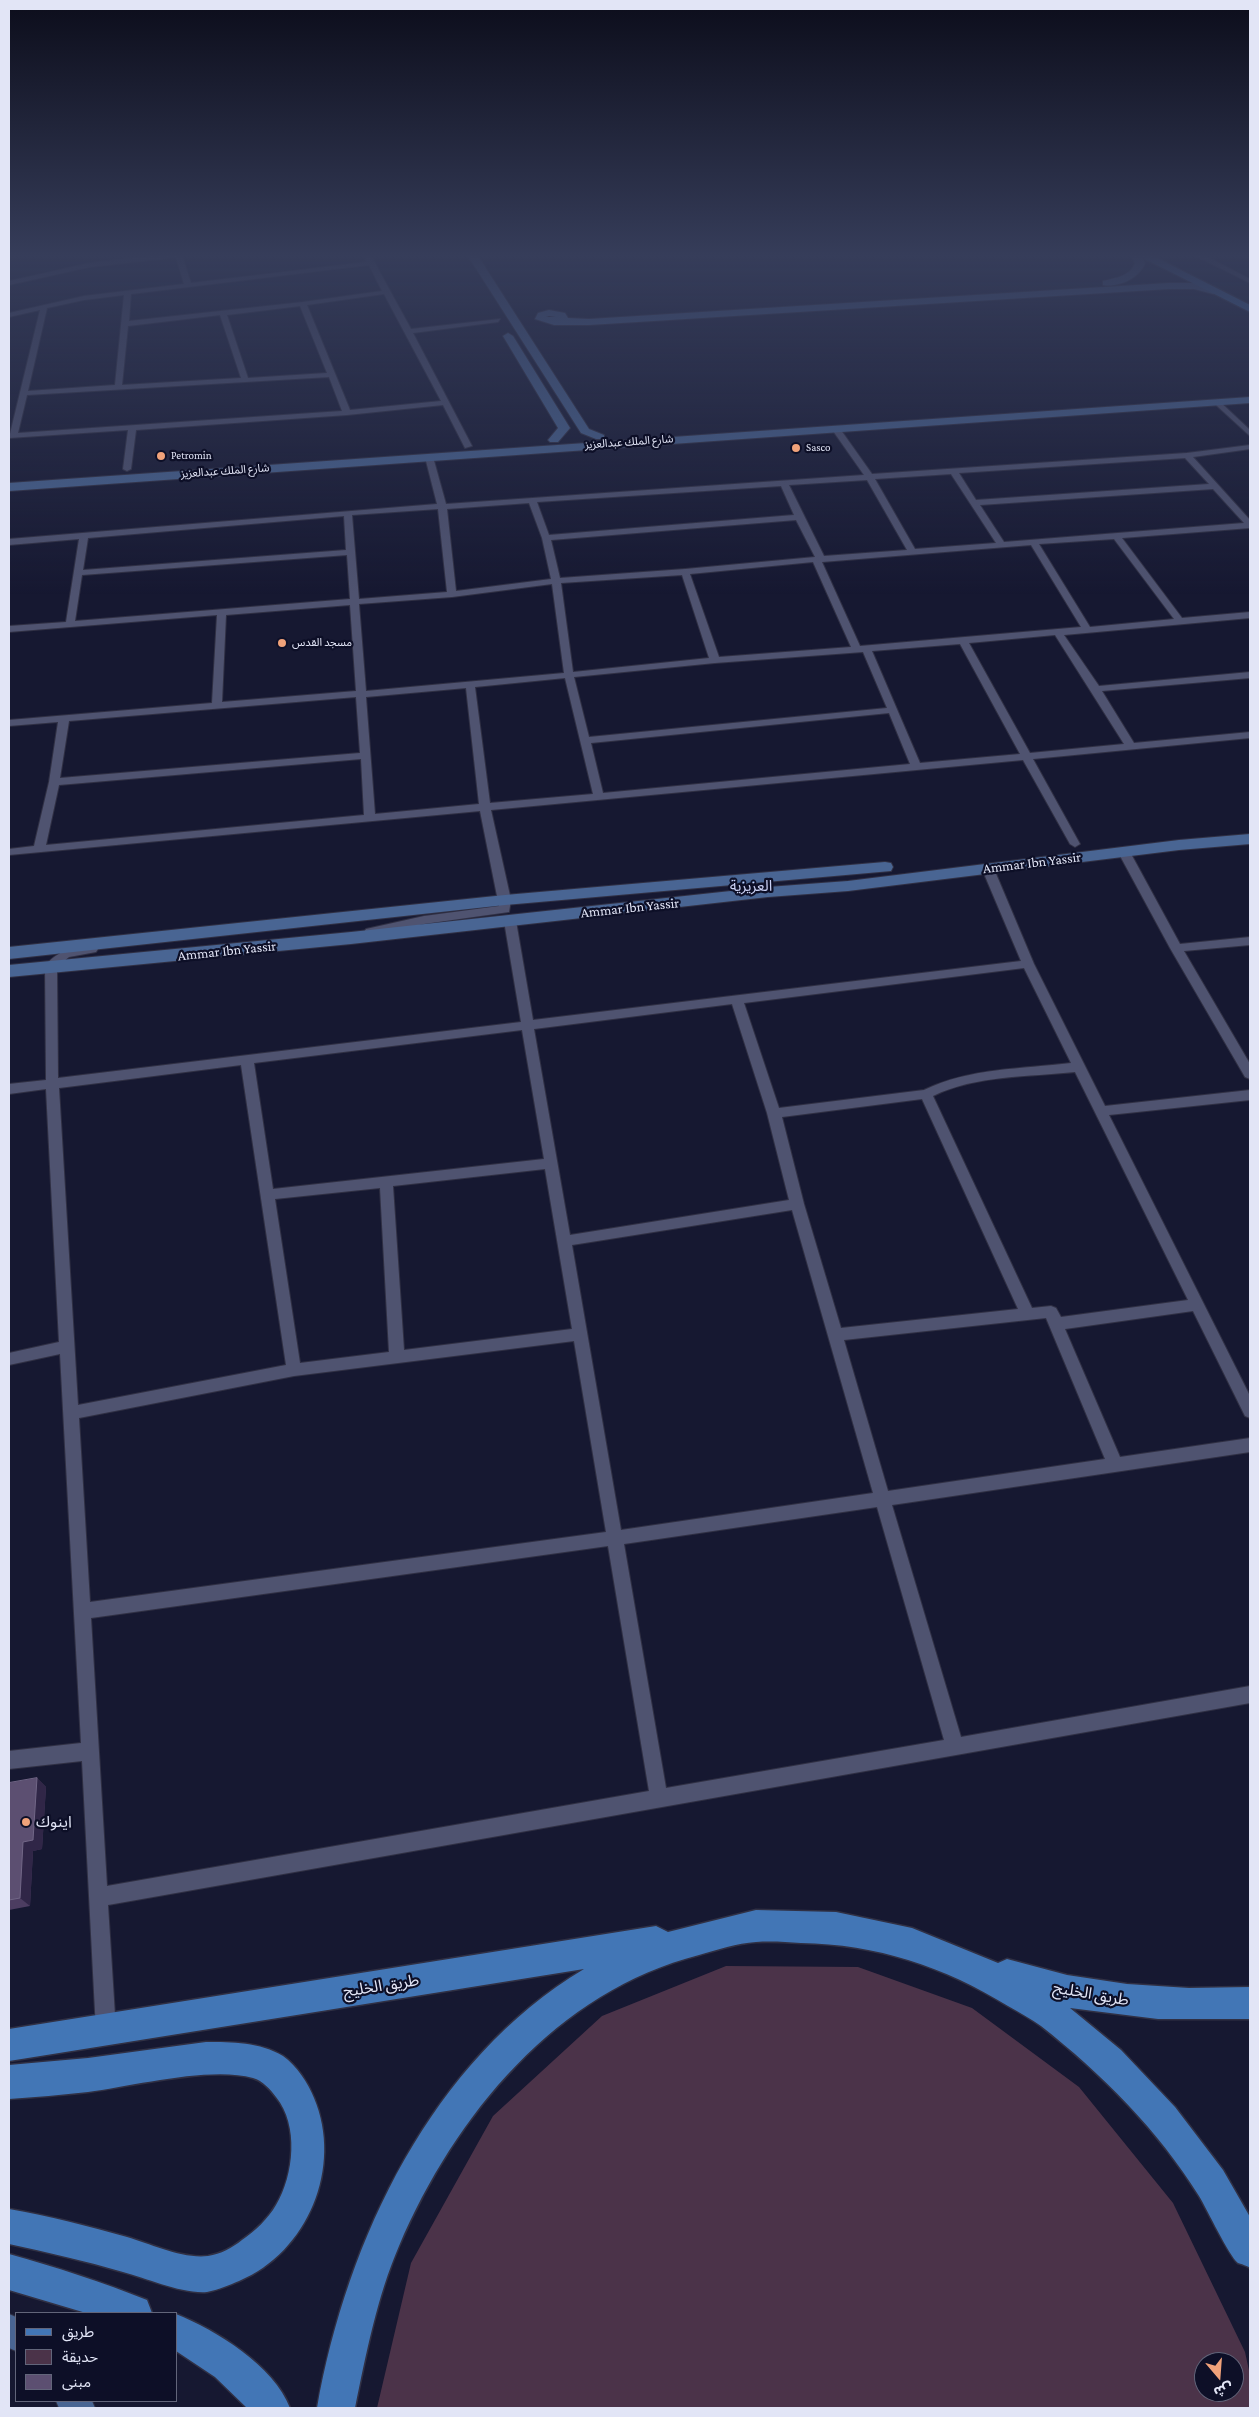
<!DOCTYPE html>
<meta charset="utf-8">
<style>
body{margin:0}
#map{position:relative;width:1259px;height:2417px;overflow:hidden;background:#161831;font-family:"Crimson Pro","Noto Sans Arabic",serif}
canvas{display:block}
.frame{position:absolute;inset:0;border:10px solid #e2e5f6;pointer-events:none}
.legend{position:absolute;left:15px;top:2312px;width:162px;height:90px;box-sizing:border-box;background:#0d0f27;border:1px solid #62657a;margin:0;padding:6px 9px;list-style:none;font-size:15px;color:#e2e5f6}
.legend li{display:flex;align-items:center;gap:10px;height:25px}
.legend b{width:25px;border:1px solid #62657a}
.north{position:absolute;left:1194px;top:2352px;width:50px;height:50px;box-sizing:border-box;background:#0d0f27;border:1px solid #62657a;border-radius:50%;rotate:162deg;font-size:14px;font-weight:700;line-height:20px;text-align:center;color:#e2e5f6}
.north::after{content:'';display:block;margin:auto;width:18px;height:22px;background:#f0a27a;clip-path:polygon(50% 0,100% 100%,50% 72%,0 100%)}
</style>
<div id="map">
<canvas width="1259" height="2417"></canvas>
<div class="frame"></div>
<ul class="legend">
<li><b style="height:6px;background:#4276b6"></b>طريق</li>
<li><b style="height:14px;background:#4b3349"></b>حديقة</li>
<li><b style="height:14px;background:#5c4f71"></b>مبنى</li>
</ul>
<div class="north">ش</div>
</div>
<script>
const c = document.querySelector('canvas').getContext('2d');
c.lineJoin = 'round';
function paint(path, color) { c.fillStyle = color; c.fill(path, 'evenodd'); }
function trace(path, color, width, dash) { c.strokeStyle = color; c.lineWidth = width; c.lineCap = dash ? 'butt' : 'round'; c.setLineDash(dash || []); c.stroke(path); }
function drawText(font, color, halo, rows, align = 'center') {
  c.font = font + ' "Crimson Pro","Noto Sans Arabic",serif'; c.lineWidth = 4.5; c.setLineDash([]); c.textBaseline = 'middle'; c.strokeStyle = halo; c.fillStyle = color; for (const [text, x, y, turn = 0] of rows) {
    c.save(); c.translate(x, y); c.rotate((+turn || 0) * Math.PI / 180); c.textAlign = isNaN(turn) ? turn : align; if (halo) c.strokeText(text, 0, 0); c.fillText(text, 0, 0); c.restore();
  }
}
paint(new Path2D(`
 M726 1966 858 1967 972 2008 1079 2087 1173 2203 1245 2352 1250 2375V2408H377L411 2263 493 2116 602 2016ZM1204 2362H1234V2392H1204Z`), '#4b3349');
const street = new Path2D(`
 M153 256H182L191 283 367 262 365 257 371 256 411 329 500 319 498 322 413 333 472 446 465 448 443 405 347 415 136 430 131 469 127 471 123 469 128 430 9 438 40 310 9 317V313L84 296 184 284 176 257 90 267 9 285V281L90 263ZM369 265 382 291 303 302 129 321 131 294ZM384 294 441 401 350 410 307 305ZM124 295 115 385 28 391 47 308 84 300ZM300 306 327 373 248 378 227 315ZM220 315 241 378 122 385 128 326ZM329 377 342 411 18 433 27 395Z
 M1196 256H1205L1250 279V283Z
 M1218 400 1250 430V436L1215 404V400Z
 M835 426H838L872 474 1187 453 1250 445V449L1193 457 1250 520V528L1122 538 1182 618 1250 612V618L1064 635 1099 686 1250 672V678L1102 691 1134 743 1250 732V738L1033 759 1080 844 1075 847 1070 844 1023 760 491 810 511 900 509 912 424 924 370 936 366 935 364 932 366 929 424 916 499 906 480 811 9 855V849L34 846 49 782 58 722 9 726V720L212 703 217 615 9 632V626L66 622 79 539 9 545V539L437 504 425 457 429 455 433 457 446 504 864 475 831 428ZM1185 458 1209 484 976 500 959 473ZM951 474 996 543 915 549 875 479ZM867 480 907 550 824 556 789 485ZM781 486 794 515 549 535 537 502ZM1213 489 1244 523 1004 542 980 505ZM529 503 542 538 551 579 456 591 447 509ZM438 509 447 592 359 599 352 515ZM344 516 346 550 83 570 88 538ZM796 520 815 557 685 569 560 578 551 540ZM1114 539 1174 619 1090 627 1039 544ZM1031 545 1081 627 860 646 822 562ZM347 555 350 599 75 621 82 575ZM813 562 851 647 719 657 690 574ZM682 575 709 658 573 672 561 583ZM552 584 564 673 366 691 359 604 452 597ZM350 605 356 691 222 702 226 615ZM1055 635 1124 744 1030 753 969 643ZM960 644 1020 754 920 763 872 651ZM863 652 887 708 589 737 574 677 715 663ZM565 678 593 794 490 803 475 687ZM466 688 479 804 375 814 366 697ZM356 697 360 753 60 778 69 721ZM889 713 910 764 603 793 591 743ZM361 759 364 815 46 845 59 785Z
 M1124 849 1130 852 1180 944 1250 937V945L1184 951 1250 1064V1079L1245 1077 1170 948 1118 852Z
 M988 865 994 869 1034 964 1105 1106 1250 1090V1100L1109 1115 1250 1396V1418L1245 1416 1193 1311 1065 1329 1120 1457 1250 1438V1452L892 1505 961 1737 1250 1686V1703L108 1905 116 2031 113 2038 106 2041 99 2038 96 2031 82 1761 9 1769V1751L81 1743 60 1354 9 1365V1353L59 1342 46 1089 9 1094V1084L46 1080 45 966C57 950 74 948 92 945L98 949 96 952 69 957 57 967 58 1078 521 1022 504 921 510 917 516 921 533 1020 1021 961 982 869ZM1024 968 1071 1063C1022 1069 969 1068 924 1090L779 1108 744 1003ZM732 1004 767 1113 789 1200 570 1235 534 1029ZM522 1030 544 1159 273 1189 254 1063ZM241 1065 286 1365 78 1405 59 1088ZM1075 1072 1188 1300 1061 1317 1056 1308 1051 1306 1032 1308 933 1096C976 1075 1029 1077 1075 1072ZM922 1099 1018 1309 841 1328 804 1204 782 1117ZM545 1169 572 1329 404 1350 393 1186ZM380 1188 389 1352 300 1363 275 1199ZM792 1210 873 1493 621 1530 572 1245ZM1046 1318 1105 1459 888 1491 844 1340ZM574 1341 606 1532 90 1602 79 1418 294 1376ZM877 1507 944 1740 666 1788 624 1544ZM608 1546 649 1791 107 1886 91 1618Z`);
const secondary = new Path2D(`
 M468 256H478L589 429 604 435V439H596L581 433Z
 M1131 256H1141L1145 263C1140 278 1118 288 1103 285V281C1115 278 1131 276 1135 263Z
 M1169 283H1194L1218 291 1213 294 1194 289H1169L589 325H554L535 319 538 313 549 310 565 313 568 318 589 319ZM549 316 556 317H546Z
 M508 333 513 336 570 428 558 442H550L548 440 558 428 503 336Z
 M1250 397V403L9 491V483Z
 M1250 834V844L1179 850 848 891 768 897 351 944 9 977V965L351 932 768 887 848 881 1179 840Z
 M885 862 891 863 893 867 891 871 505 905 9 959V947L505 895Z
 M9 2314 16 2317V2351L9 2348Z
 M56 2401H92L95 2408H59Z`);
const primary = new Path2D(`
 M1139 256H1153L1250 305V312Z
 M756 1910 836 1912 912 1928 998 1963 1007 1959 1067 1975 1127 1984 1189 1988 1250 1987V2019H1158L1070 2008 1121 2050 1175 2107 1223 2170 1250 2217V2268C1250 2267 1239 2263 1238 2263 1229 2256 1207 2209 1199 2196 1158 2130 1102 2074 1041 2026 1031 2019 1019 2012 1008 2006 945 1967 876 1944 801 1943 786 1942 771 1941 756 1942 737 1943 717 1950 699 1955 557 1991 455 2115 399 2246 377 2297 366 2354 355 2408H317C347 2239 432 2060 584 1969L9 2061V2029L656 1926 668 1932Z
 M206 2042C232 2042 260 2042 283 2056 297 2066 308 2083 314 2098 343 2167 308 2252 239 2281 229 2285 218 2290 207 2292 182 2294 146 2278 123 2272 85 2261 47 2252 9 2244V2209C49 2216 88 2226 127 2237 151 2244 182 2259 208 2256 221 2254 232 2248 242 2240 255 2231 268 2219 276 2205 294 2175 299 2125 276 2097 270 2089 263 2081 253 2078 211 2066 133 2086 88 2092 62 2095 35 2097 9 2099V2065L88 2058Z
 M9 2254C56 2267 102 2282 147 2300L152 2313H86L9 2290Z
 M176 2314C216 2330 274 2366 290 2408H247L215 2377 176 2351Z`);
trace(street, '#303044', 2);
trace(secondary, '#303044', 2);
trace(primary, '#303044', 3);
paint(street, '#4f5370');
paint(secondary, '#496593');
paint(primary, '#4276b6');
paint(new Path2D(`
 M37 1778 46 1787 42 1849 33 1851 30 1906 9 1910V1783Z`), '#4c3d61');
paint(new Path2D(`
 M37 1778 46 1787 42 1849 33 1851 30 1906 20 1898 23 1842Z`), '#302647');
const building = new Path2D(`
 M37 1778 33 1840 23 1842 20 1898 9 1900V1783Z`);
paint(building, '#5c4f71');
trace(building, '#716686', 1);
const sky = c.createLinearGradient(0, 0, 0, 595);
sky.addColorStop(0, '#0c0d1b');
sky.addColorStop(0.43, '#363d5a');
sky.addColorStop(1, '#363d5a00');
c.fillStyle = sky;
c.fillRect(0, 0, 1259, 595);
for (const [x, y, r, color] of [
 [796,448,5,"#f0a27a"],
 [161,456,5,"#f0a27a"],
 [282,643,5,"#f0a27a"],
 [26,1822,5,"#f0a27a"]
]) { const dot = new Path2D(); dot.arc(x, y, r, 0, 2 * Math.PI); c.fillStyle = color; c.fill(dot); trace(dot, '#0d0f27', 2); }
drawText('11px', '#e2e5f6', '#0d0f27', [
 ["شارع الملك عبدالعزيز",629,442,-4],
 ["شارع الملك عبدالعزيز",225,471,-4]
]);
drawText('11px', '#e2e5f6', '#0d0f27', [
 ["Sasco",806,448],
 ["Petromin",171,456],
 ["مسجد القدس",292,643]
], 'left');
drawText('14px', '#e2e5f6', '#0d0f27', [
 ["Ammar Ibn Yassir",1032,863,-7],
 ["Ammar Ibn Yassir",630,908,-6],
 ["Ammar Ibn Yassir",227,951,-6]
]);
drawText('15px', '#ccd2f5', '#0d0f27', [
 ["العزيزية",751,886]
]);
drawText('16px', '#e2e5f6', '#0d0f27', [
 ["اينوك",36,1822]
], 'left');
drawText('16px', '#e2e5f6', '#0d0f27', [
 ["طريق الخليج",381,1986,-9],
 ["طريق الخليج",1091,1994,10]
]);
</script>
